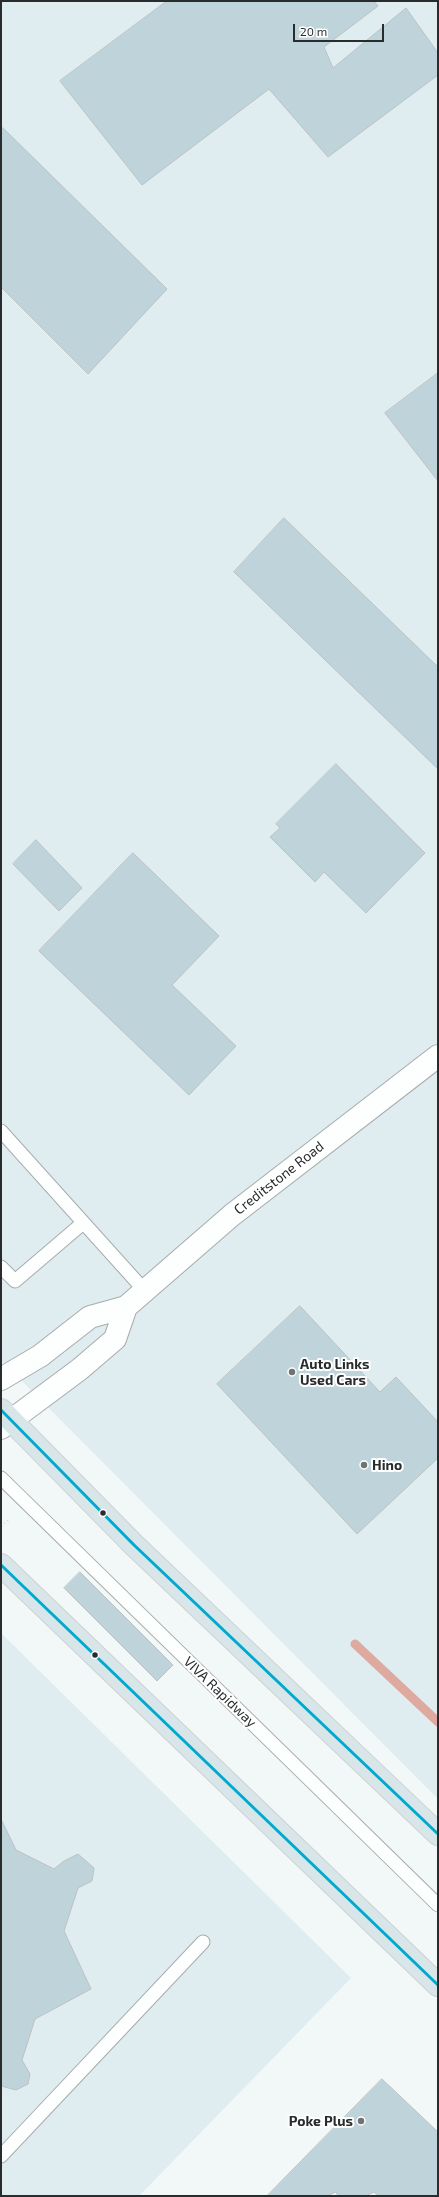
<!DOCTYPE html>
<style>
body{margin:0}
#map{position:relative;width:439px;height:2197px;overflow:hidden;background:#f2f7f8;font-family:"Exo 2",sans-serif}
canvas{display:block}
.frame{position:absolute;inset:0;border:2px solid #282c2d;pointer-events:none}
.scale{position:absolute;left:293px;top:24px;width:91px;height:18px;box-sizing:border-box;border:2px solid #282c2d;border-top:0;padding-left:5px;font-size:12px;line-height:14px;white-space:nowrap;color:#282c2d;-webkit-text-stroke:3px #fff;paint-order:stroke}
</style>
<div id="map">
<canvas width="439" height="2197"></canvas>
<div class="frame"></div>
<div class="scale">20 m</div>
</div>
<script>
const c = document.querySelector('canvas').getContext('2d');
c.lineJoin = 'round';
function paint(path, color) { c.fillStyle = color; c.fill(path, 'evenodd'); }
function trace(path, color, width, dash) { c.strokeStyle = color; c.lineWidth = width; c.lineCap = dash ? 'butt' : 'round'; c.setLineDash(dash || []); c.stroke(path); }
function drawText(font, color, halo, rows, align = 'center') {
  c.font = font + ' "Exo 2",sans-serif'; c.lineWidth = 4; c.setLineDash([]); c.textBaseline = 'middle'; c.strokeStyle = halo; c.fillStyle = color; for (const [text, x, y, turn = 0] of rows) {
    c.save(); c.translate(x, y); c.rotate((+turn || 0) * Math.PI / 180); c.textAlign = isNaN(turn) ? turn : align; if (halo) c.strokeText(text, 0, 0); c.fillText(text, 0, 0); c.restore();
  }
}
paint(new Path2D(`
 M1 1H438V1799L1 1360Z
 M1 1633 351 1978 139 2196H1Z`), '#dfecf0');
trace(new Path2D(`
 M355 1644 438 1722`), '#dea99f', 9);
const building = new Path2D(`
 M167 1H374L378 6 324 47 333 68 406 8 438 53V75L328 157 269 89 142 185 60 81Z
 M3 128 167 289 88 374 1 287V130Z
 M438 373V481L385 413Z
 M284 518 438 667V769L234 572Z
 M336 764 425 853 366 913 324 872 315 882 270 837 280 828 276 824Z
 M36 840 82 888 59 911 13 864Z
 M133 853 219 936 172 985 236 1046 189 1095 39 951Z
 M300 1306 380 1392 396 1377 438 1422V1458L357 1534 217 1384Z
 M80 1572 173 1665 157 1681 64 1588Z
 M1 1819 16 1850 54 1869 64 1861 78 1854 94 1868 92 1881 78 1888 64 1931 91 1989 35 2019 22 2060 30 2074 28 2084 16 2090 1 2086Z
 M382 2079 438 2132V2196H377L375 2192 365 2196H338L336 2192 327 2196H267Z`);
paint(building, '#bfd4da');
trace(building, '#bdc2c3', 1);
const service = new Path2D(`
 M1 1131 145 1291
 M1 1267 15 1281 83 1223
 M1 1478 438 1905
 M1 2156 203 1942`);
const tertiary = new Path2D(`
 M1 1379 40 1356 90 1317 126 1307 232 1215 438 1056
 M1 1428 80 1369 115 1339 126 1307`);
const primary = new Path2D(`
 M1 1410 134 1545 438 1834
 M1 1565 438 1985`);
trace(service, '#a8acac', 15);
trace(tertiary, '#a8acac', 24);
trace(primary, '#cfd2d3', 24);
trace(new Path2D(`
 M1 1526 10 1519`), '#dadcdd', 2.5, [1, 3]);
trace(service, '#fdfefe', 13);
trace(tertiary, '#fdfefe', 22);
trace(primary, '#d8e6e9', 22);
trace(new Path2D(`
 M1 1410 134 1545 438 1834
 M1 1565 438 1985`), '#00a9ce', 3);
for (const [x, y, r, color] of [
 [292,1372,4,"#6f7374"],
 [364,1465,4,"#6f7374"],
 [103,1513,3.5,"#282c2d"],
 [95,1655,3.5,"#282c2d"],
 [361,2121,4,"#6f7374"]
]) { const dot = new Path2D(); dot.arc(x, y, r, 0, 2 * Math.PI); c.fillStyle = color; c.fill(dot); trace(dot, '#fff', 1.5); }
drawText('14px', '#282c2d', '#fff', [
 ["Creditstone Road",279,1178,-38],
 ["VIVA Rapidway",220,1692,44]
]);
drawText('bold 14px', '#282c2d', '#fff', [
 ["Auto Links",300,1364],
 ["Used Cars",300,1380],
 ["Hino",372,1465],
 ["Poke Plus",353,2121,"right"]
], 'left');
</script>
